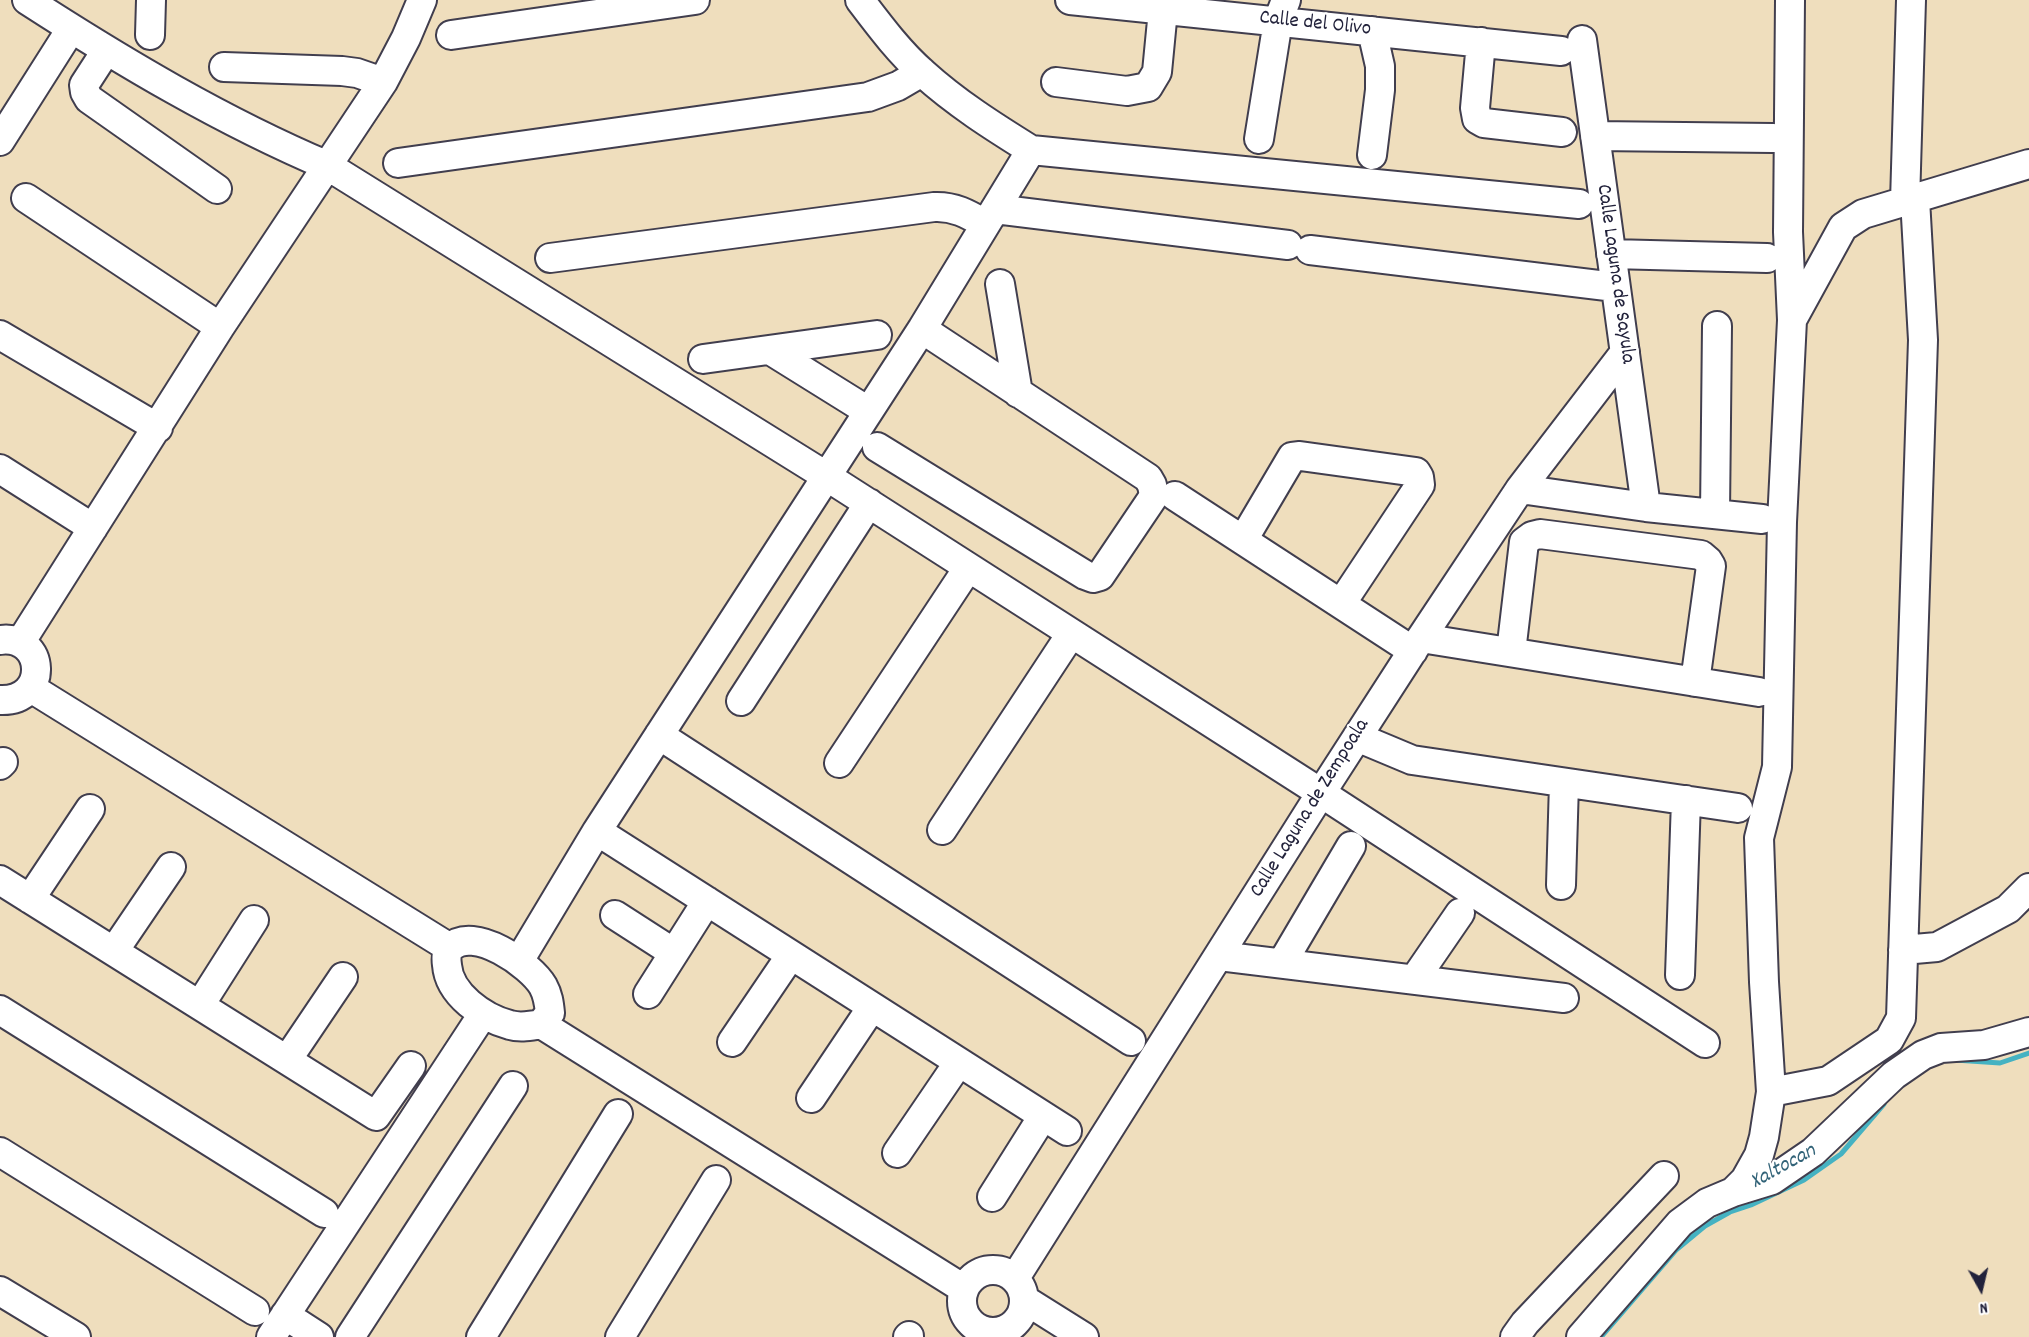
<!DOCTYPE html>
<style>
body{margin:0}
#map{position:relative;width:2029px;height:1337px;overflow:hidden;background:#efdebd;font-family:Dekko,sans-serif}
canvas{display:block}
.north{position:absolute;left:1951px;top:1259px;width:60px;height:60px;-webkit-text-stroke:4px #fff;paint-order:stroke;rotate:172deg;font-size:16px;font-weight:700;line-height:24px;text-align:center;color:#22223b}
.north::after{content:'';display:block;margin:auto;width:21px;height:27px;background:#22223b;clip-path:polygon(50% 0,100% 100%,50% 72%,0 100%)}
</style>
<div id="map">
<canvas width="2029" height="1337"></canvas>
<div class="north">N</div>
</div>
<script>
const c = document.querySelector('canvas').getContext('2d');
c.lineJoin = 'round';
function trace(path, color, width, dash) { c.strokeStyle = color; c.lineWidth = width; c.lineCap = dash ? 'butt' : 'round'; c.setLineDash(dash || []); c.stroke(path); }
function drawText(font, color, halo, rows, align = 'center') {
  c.font = font + ' Dekko,sans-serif'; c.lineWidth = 4.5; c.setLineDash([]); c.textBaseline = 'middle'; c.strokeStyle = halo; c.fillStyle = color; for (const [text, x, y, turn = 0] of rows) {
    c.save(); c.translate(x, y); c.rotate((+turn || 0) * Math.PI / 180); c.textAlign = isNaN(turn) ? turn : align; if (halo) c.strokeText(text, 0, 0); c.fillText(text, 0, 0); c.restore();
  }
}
trace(new Path2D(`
 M1955 1060 2000 1063 2029 1053
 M1601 1337 1676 1250 1705 1226 1730 1212 1751 1205 1804 1180 1841 1154 1884 1104`), '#45b2c2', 5);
const minor = new Path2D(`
 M27 0C123 62 222 121 328 166L826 476 1321 793 1705 1043
 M860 0C879 25 899 52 923 73 956 103 994 127 1031 150L1579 204
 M1070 0 1561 51
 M150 35 151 0
 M451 35 695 0
 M1582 40 1646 507
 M1481 42 1475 108 1477 119 1484 123 1562 132
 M106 51 84 85 85 92 89 99 217 189
 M224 67 342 71 357 73 383 82
 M1056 82 1127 91 1148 87 1157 72 1163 10
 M1595 136 1773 138
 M1259 139 1278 21 1286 0
 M0 141 71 29
 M1372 155 1380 90V66L1372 31
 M398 163 868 97 898 86 922 72
 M26 198 220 327
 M1905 202 1911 0
 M995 209 1288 245
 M1310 250 1615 287
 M1611 254 1767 258
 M550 258 934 207C954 206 968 214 985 224
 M1000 284 1018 393
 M1792 320 1843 227 1863 214 2029 164
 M0 335 158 428
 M770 350 868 411
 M703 359 877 335
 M877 447 1085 575 1093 578 1100 576 1154 496 1152 485 1148 478 922 329
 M0 469 93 528
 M1520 489 1646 507 1762 519
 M1175 496 1413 651
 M1715 514 1717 326
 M1243 540 1292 457 1300 456 1416 472 1419 477 1420 485 1341 604
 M1421 638 1759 692
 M0 640C46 634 50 702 0 700
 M20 643 220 327 383 82 406 38 422 0
 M1511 652 1524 542 1532 536 1540 534 1701 555 1708 561 1711 566 1695 682
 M31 688 450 948
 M741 701 869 503
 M659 735 1131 1041
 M1357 737 1412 760 1738 808
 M839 763 968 568
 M0 765 3 762
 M942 830 1071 634
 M597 831 1067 1131
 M0 880 376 1116 411 1066
 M1561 885 1564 783
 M30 899 90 809
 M615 915 674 953
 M1903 950 1937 947 2008 909 2029 888
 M114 951 171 867
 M1219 956 1564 998
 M519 961 597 831 922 329 1031 150
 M1282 963 1351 846
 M1680 975 1686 800
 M1414 980 1460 913
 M648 994 707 901
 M200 1005 254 920
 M0 1010 324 1213
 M541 1024 550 1013C549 1003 548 995 543 986 531 965 473 924 450 948 446 953 446 958 447 965 449 994 483 1018 510 1025 520 1028 531 1026 541 1024L964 1289
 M732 1042 791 955
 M287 1060 343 977
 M1771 1092 1828 1081 1889 1040 1901 1018 1923 340 1915 199
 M811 1098 872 1007
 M0 1152 255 1311
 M897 1153 959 1062
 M1733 1192 1772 1180 1813 1152 1894 1075 1923 1055 1941 1048 1984 1045 2029 1032
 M992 1197 1043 1116
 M962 1301a31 31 0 1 1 62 0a31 31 0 1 1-62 0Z
 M1015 1278 1321 793 1421 638 1520 489 1625 352
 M0 1291 76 1337
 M1025 1300 1084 1337
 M285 1315 319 1337
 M271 1337 483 1014
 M350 1337 513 1086
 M481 1337 618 1114
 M620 1337 716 1180
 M908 1337 909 1336
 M1515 1337 1525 1323 1664 1176
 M1581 1337 1680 1223 1707 1203 1733 1192 1745 1180 1759 1155 1764 1137 1771 1092 1764 982 1759 838 1777 767 1782 522 1792 320 1788 232 1790 0`);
trace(minor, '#413e4e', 32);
trace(minor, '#fff', 28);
drawText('21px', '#22223b', '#fff', [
 ["Calle del Olivo",1315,25,6],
 ["Calle Laguna de Sayula",1614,274,82],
 ["Calle Laguna de Zempoala",1311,809,-58]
]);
drawText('italic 22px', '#326378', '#fff', [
 ["Xaltocan",1784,1168,-29]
]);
</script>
